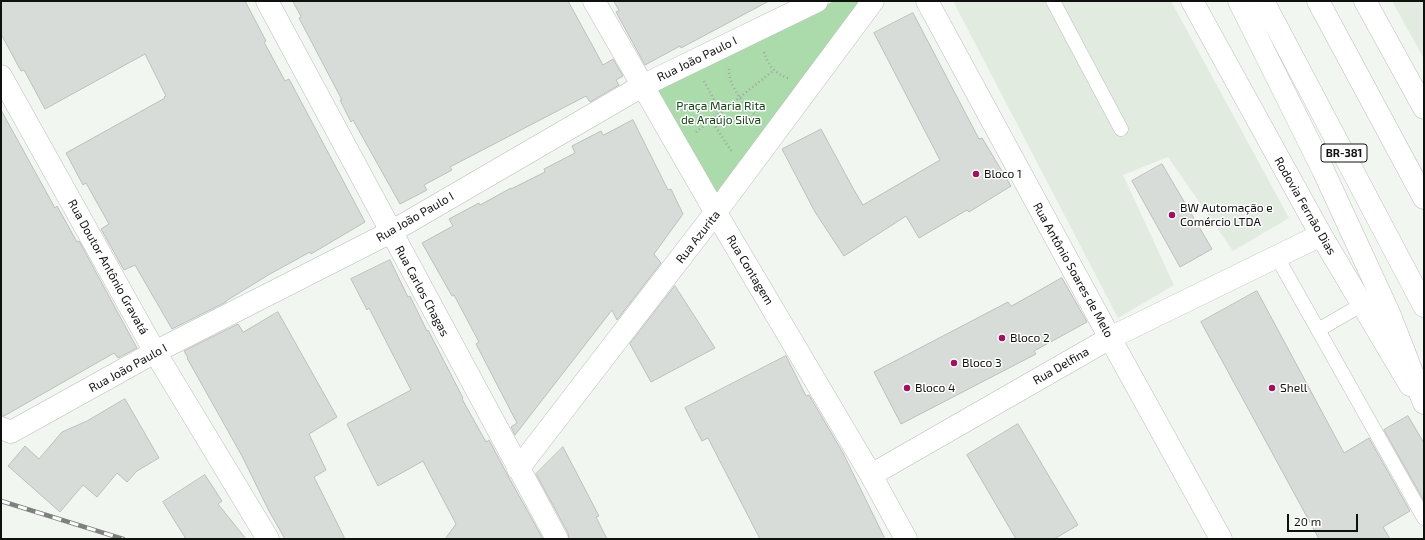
<!DOCTYPE html>
<meta charset="utf-8">
<style>
body{margin:0}
#map{position:relative;width:1425px;height:540px;overflow:hidden;background:#f1f6f1;font-family:"Exo 2",sans-serif}
canvas{display:block}
.frame{position:absolute;inset:0;border:2px solid #0f110f;pointer-events:none}
.scale{position:absolute;left:1287px;top:514px;width:71px;height:18px;box-sizing:border-box;border:2px solid #0f110f;border-top:0;padding-left:5px;font-size:12px;line-height:14px;white-space:nowrap;color:#0f110f;-webkit-text-stroke:3px #fff;paint-order:stroke}
</style>
<div id="map">
<canvas width="1425" height="540"></canvas>
<div class="frame"></div>
<div class="scale">20 m</div>
</div>
<script>
const c = document.querySelector('canvas').getContext('2d');
c.lineJoin = 'round';
function paint(path, color) { c.fillStyle = color; c.fill(path, 'evenodd'); }
function trace(path, color, width, dash) { c.strokeStyle = color; c.lineWidth = width; c.lineCap = dash ? 'butt' : 'round'; c.setLineDash(dash || []); c.stroke(path); }
function drawText(font, color, halo, rows, align = 'center') {
  c.font = font + ' "Exo 2",sans-serif'; c.lineWidth = 3; c.setLineDash([]); c.textBaseline = 'middle'; c.strokeStyle = halo; c.fillStyle = color; for (const [text, x, y, turn = 0] of rows) {
    c.save(); c.translate(x, y); c.rotate((+turn || 0) * Math.PI / 180); c.textAlign = isNaN(turn) ? turn : align; if (halo) c.strokeText(text, 0, 0); c.fillText(text, 0, 0); c.restore();
  }
}
paint(new Path2D(`
 M953 1H1171L1289 218 1233 251 1168 157 1123 175 1174 285 1118 318Z
 M1392 1H1424V59Z`), '#e1ebe0');
paint(new Path2D(`
 M834 1H864L715 204 656 91Z`), '#acdbab');
const building = new Path2D(`
 M1 1H245L266 41 264 42 285 81 289 79 365 222 311 254 310 252 270 274 226 301V302L172 329 135 265 124 270 101 229 109 224 86 183 83 185 66 153 165 98 164 97 166 96 145 54 45 109 24 70 21 71 1 34Z
 M293 1H568L603 65 613 59 623 76 616 80 619 85 590 102 586 96 450 167 452 170 424 185 427 190 400 204 353 120 351 122 340 100H342L299 18 301 17Z
 M614 1H769L681 48 680 46 645 65 616 12 619 11Z
 M913 13 979 139 982 138 1011 186 969 212 967 210 919 238 906 216 844 256 815 212 782 149 821 129 854 190 863 205 940 160 874 33Z
 M1 110 55 208 57 206 77 242 79 241 137 348 118 358 114 353 4 416H1Z
 M633 120 668 190 671 189 683 214 654 254 661 263 617 320 612 310 515 435 511 427 517 423 476 344 479 342 454 295 452 296 422 243 453 226 449 219 479 203 480 205 511 188V189L545 172 544 169 575 153 572 146 601 131 603 135Z
 M1162 164 1212 249 1180 267 1132 181Z
 M390 260 408 297 410 296 427 331 428 330 463 398 462 399 486 442 489 440 507 474 543 539H445L456 524 423 461 378 486 347 424 411 390 369 308 367 310 351 279Z
 M1062 278 1087 322 1034 351 1036 354 901 424 874 372 1008 302 1011 306Z
 M675 286 715 348 651 382 630 344Z
 M1257 291 1344 453 1369 438 1410 511 1383 527 1390 539H1319L1201 322Z
 M278 312 337 417 309 434 326 470 314 477 345 539H285L269 511 242 456 187 358H188L184 351 238 324 243 332Z
 M786 356 806 396 809 395 843 453 885 539H760L708 438 702 441 685 408Z
 M125 399 159 458 137 471 127 482 117 473 97 497 83 485 60 512 8 466 25 446 39 459 62 432 87 421Z
 M1408 416 1424 443V501L1384 430Z
 M1018 424 1078 525 1054 539H1016L967 455Z
 M563 447 599 516 596 517 607 539H569L568 533 536 474Z
 M205 475 222 501 218 504 246 539H186L163 502Z`);
paint(building, '#d8dcd8');
trace(building, '#bcc0bc', 1);
const service = new Path2D(`
 M1053 1 1121 129
 M1277 257 1424 518
 M1318 330 1363 304`);
const minor = new Path2D(`
 M267 1 557 539
 M594 1 716 213 871 475 906 539
 M927 1 1110 338 1221 539
 M1 76 155 352 268 539
 M1 428 11 432 155 352 391 232 642 86 817 1
 M518 469 725 200 873 1
 M871 475 1110 338 1321 235`);
const secondary = new Path2D(`
 M1192 1 1321 235 1410 385
 M1365 1 1424 108`);
const motorway = new Path2D(`
 M1239 1 1323 170 1389 313 1424 403
 M1263 1 1424 306
 M1318 1 1424 198`);
trace(service, '#babeba', 15);
trace(minor, '#babeba', 23);
trace(secondary, '#babeba', 23);
trace(motorway, '#babeba', 23);
trace(new Path2D(`
 M764 52C768 65 775 74 788 78
 M729 69C727 83 747 111 759 117
 M704 81 721 113
 M711 120 732 152
 M696 132 774 70`), '#a0a4a0', 2.5, [1, 3]);
trace(service, '#fff', 14);
trace(minor, '#fff', 22);
trace(secondary, '#fff', 22);
trace(motorway, '#fff', 22);
const rail = new Path2D(`
 M1 501 123 539`);
trace(rail, '#7e817e', 4.5);
trace(rail, '#fff', 3, [9]);
for (const [x, y, r, color] of [
 [976,174,4,"#9e125f"],
 [1172,215,4,"#9e125f"],
 [1002,338,4,"#9e125f"],
 [954,363,4,"#9e125f"],
 [907,388,4,"#9e125f"],
 [1272,388,4,"#9e125f"]
]) { const dot = new Path2D(); dot.arc(x, y, r, 0, 2 * Math.PI); c.fillStyle = color; c.fill(dot); trace(dot, '#fff', 1.5); }
for (const [x, y, w] of [
 [1344,153,46]
]) { const box = new Path2D(); box.roundRect(x - w / 2, y - 9, w, 18, 3); c.fillStyle = '#fff'; c.fill(box); trace(box, '#0f110f', 1); }
drawText('bold 11px', '#0f110f', null, [
 ["BR-381",1344,153]
]);
drawText('12px', '#0f110f', '#fff', [
 ["Rua João Paulo I",697,59,-26],
 ["Rodovia Fernão Dias",1305,206,60],
 ["Rua João Paulo I",415,217,-30],
 ["Rua Azurita",698,237,-52],
 ["Rua Doutor Antônio Gravatá",108,267,61],
 ["Rua Contagem",750,270,59],
 ["Rua Antônio Soares de Melo",1073,270,61],
 ["Rua Carlos Chagas",422,291,62],
 ["Rua Delfina",1061,366,-30],
 ["Rua João Paulo I",128,368,-29]
]);
drawText('12px', '#164719', '#fff', [
 ["Praça Maria Rita",721,106],
 ["de Araújo Silva",721,120]
]);
drawText('12px', '#0f110f', '#fff', [
 ["Bloco 1",984,174],
 ["BW Automação e",1180,208],
 ["Comércio LTDA",1180,222],
 ["Bloco 2",1010,338],
 ["Bloco 3",962,363],
 ["Bloco 4",915,388],
 ["Shell",1280,388]
], 'left');
</script>
